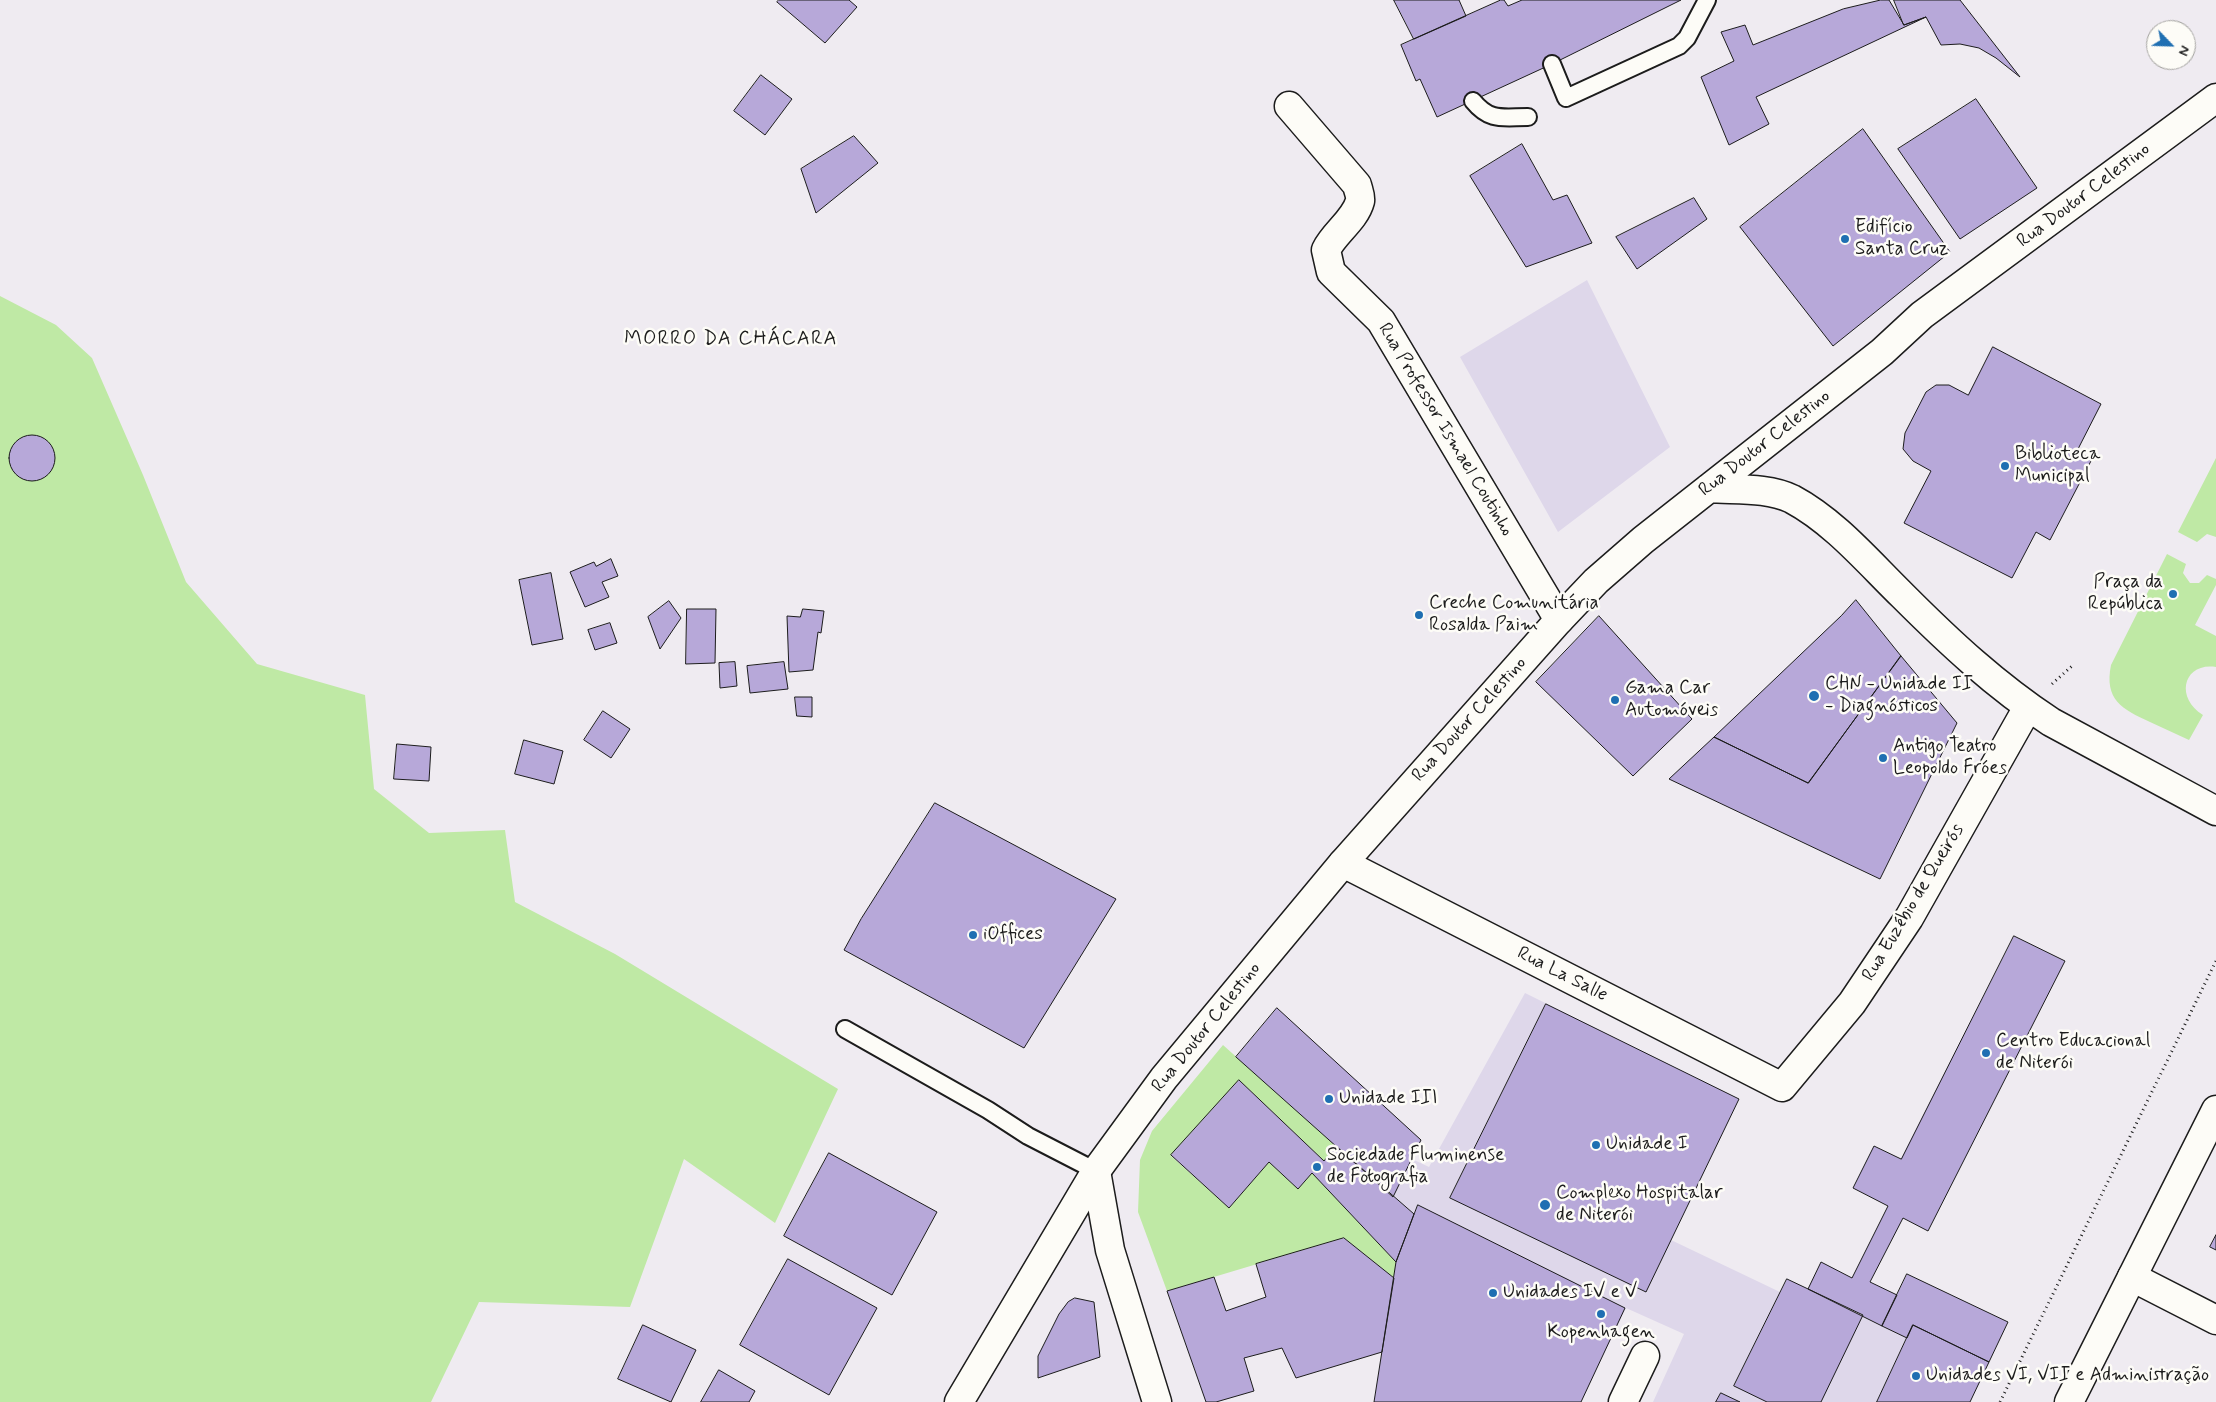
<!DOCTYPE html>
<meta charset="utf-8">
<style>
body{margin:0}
#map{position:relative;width:2216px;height:1402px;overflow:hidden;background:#efebf1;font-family:Mynerve,sans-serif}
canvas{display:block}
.north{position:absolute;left:2146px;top:20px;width:50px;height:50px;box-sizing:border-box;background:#fdfcf7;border:1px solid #a3a29f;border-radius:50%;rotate:114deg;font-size:14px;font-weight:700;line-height:20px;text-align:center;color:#1c1c1c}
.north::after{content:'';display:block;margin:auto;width:18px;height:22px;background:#1f6fb2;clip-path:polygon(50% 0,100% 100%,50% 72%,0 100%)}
</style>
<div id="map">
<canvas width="2216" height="1402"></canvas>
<div class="north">N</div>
</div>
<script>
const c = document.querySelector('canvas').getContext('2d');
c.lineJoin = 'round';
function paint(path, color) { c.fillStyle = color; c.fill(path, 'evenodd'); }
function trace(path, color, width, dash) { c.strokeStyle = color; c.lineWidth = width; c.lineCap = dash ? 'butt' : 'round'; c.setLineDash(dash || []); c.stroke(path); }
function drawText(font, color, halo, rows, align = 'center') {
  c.font = font + ' Mynerve,sans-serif'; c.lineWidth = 5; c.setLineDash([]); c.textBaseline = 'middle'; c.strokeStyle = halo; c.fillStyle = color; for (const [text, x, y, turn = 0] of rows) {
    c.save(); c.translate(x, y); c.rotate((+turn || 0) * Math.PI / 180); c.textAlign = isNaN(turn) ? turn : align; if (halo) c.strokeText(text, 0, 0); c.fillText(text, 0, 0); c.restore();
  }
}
paint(new Path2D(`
 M1587 280 1670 447 1558 532 1460 357Z
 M1525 993 1739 1099 1671 1240 1780 1292 1787 1279 1808 1289 1913 1325 1989 1362 1970 1402H1653L1684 1334 1626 1308 1581 1402 1396 1262 1414 1214 1236 1057 1277 1008 1421 1140 1412 1159 1429 1167Z`), '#ded7ea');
paint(new Path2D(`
 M0 296 56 325 92 358 143 475 186 582 257 664 365 695 374 789 429 833 505 830 515 902 615 954 838 1089 775 1223 684 1159 630 1307 479 1302 431 1402H0Z
 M2216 458V537L2207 534 2197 542 2178 532Z
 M2167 554 2186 564 2183 573 2190 583H2199L2207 575 2216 579V585L2195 625 2216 636V667C2184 662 2174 697 2203 715L2189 740C2176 734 2163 728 2150 722 2122 709 2104 700 2111 665Z
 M1223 1045 1336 1146 1324 1161 1239 1080 1171 1156 1229 1208 1269 1162 1298 1189 1312 1173 1396 1262 1394 1278 1344 1238 1167 1291 1138 1212 1140 1160 1152 1131Z`), '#bfe9a5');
const building = new Path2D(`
 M779 0H849L857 7 825 43 777 2Z
 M1394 0H1459L1466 16 1414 39Z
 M1501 0H1504L1508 6 1522 0H1681L1552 64 1437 117 1420 79 1416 81 1401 45Z
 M1881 0H1889L1904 25 1926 17 1756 97 1769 124 1729 145 1701 77 1734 61 1721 32 1745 25 1753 45 1843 9Z
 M1894 0H1960L2020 77 1996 58 1979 48 1960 44 1941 45 1926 17 1904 25Z
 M761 75 792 99 765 135 734 111Z
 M1976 99 2037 188 1960 239 1898 149Z
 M1863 129 1950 252 1833 346 1740 227Z
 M854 136 878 163 816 213 801 169Z
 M1522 144 1553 200 1567 195 1592 243 1526 267 1470 176Z
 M1694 198 1707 219 1637 269 1616 237Z
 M1993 347 2101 404 2077 451 2092 459 2050 540 2036 532 2012 578 1904 523 1931 471 1913 461 1903 449 1905 433 1926 392 1936 385H1949L1968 395Z
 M9 458a23 23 0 1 1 46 0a23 23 0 1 1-46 0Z
 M611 559 618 576 602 582 609 597 585 607 570 572 594 562 596 566Z
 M551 573 563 639 532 645 519 580Z
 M1856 600 1901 656 1808 783 1714 737 1841 616Z
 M669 601 681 618 660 649 648 617Z
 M687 609H716L715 663 686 664Z
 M803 609 824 611 821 633 818 632 813 670 789 672 787 616 800 617Z
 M1599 616 1692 719 1633 776 1536 682Z
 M610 623 617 643 595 650 588 630Z
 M1901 656 1957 723 1880 879 1669 779 1714 737 1808 783Z
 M735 662 737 686 720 688 719 663Z
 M784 662 788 689 750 693 747 666Z
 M795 697H812V717L797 716Z
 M603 711 630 729 611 758 584 740Z
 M524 740 563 751 554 784 515 774Z
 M397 744 431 747 429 781 394 779Z
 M935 803 1116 899 1024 1048 844 950 861 919Z
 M2014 936 2065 961 1928 1231 1903 1218 1870 1282 1897 1295 1882 1326 1808 1289 1821 1262 1852 1278 1888 1206 1853 1188 1874 1146 1901 1159Z
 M1546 1004 1739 1099 1646 1292 1450 1198Z
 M1277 1008 1421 1140 1393 1197 1236 1057Z
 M1239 1080 1324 1161 1336 1146 1414 1214 1396 1262 1312 1173 1298 1189 1269 1162 1229 1208 1171 1155Z
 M829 1153 937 1212 892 1295 784 1236Z
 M1418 1205 1625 1308 1581 1402H1374L1396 1262Z
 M2216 1235V1250L2210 1247Z
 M1344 1238 1394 1278 1382 1352 1296 1378 1282 1348 1244 1358 1254 1391 1216 1402H1206L1167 1291 1214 1277 1226 1311 1266 1297 1256 1264Z
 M788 1259 877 1308 829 1395 740 1345Z
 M1907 1274 2008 1322 1989 1362 1913 1325 1907 1338 1882 1326Z
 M1787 1279 1863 1315 1821 1402H1767L1734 1386Z
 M1075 1298 1094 1302 1100 1357 1038 1378V1356L1059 1314 1068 1302Z
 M643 1325 696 1350 671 1402 618 1379Z
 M1913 1325 1989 1362 1970 1402H1877Z
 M719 1370 755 1391 749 1402H701Z
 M1721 1393 1740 1402H1716Z`);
paint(building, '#b7a8d9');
trace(building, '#1c1c1c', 1);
const service = new Path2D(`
 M1552 64 1566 98 1679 46 1687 38 1707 0
 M1473 101C1490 122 1503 117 1528 117
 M845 1029 988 1110 1028 1136 1096 1171`);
const minor = new Path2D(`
 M1289 106 1357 185C1358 190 1361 196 1360 201 1355 220 1334 233 1326 250L1331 272 1381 321 1559 620
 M1343 863 1782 1087 1852 1003 1909 918 2028 707
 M1623 1402 1645 1356`);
const tertiary = new Path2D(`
 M1096 1171 1110 1250 1157 1402
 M2132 1277 2216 1320`);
const secondary = new Path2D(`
 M1709 488C1735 490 1768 487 1792 499 1835 522 1869 563 1903 596 1950 643 1995 685 2051 722L2216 811
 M959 1402 1096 1171 1164 1078 1343 863 1559 620 1596 581 1643 540 1882 352 1922 315 2216 98
 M2069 1402 2216 1110`);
trace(service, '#1c1c1c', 20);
trace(minor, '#1c1c1c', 31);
trace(tertiary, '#1c1c1c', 31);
trace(secondary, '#1c1c1c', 31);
trace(new Path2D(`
 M2052 684 2072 666
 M2000 1402 2216 961`), '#1c1c1c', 3, [1, 4]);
trace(service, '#fdfcf7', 16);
trace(minor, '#fdfcf7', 28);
trace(tertiary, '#fdfcf7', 28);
trace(secondary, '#fdfcf7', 28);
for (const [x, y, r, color] of [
 [1845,239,5,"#1f6fb2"],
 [2005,466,5,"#1f6fb2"],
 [2173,594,5,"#1f6fb2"],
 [1419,615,5,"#1f6fb2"],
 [1814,696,6,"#1f6fb2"],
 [1615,700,5,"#1f6fb2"],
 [1883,758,5,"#1f6fb2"],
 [973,935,5,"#1f6fb2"],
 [1986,1053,5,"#1f6fb2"],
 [1329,1099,5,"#1f6fb2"],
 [1596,1145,5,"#1f6fb2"],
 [1317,1167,5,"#1f6fb2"],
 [1545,1205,6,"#1f6fb2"],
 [1493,1293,5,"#1f6fb2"],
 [1601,1314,5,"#1f6fb2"],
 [1916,1376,5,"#1f6fb2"]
]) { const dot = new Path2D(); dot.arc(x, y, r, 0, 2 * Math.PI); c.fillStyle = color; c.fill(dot); trace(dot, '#fdfcf7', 2); }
drawText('19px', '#1c1c1c', '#fdfcf7', [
 ["Rua Doutor Celestino",2084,196,-37],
 ["Rua Professor Ismael Coutinho",1445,430,59],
 ["Rua Doutor Celestino",1765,444,-38],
 ["Rua Doutor Celestino",1470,720,-48],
 ["Rua Euzébio de Queirós",1914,903,-59],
 ["Rua La Salle",1562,975,27],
 ["Rua Doutor Celestino",1207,1028,-51]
]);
drawText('19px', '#1c1c1c', '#fdfcf7', [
 ["Edifício",1855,228],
 ["Santa Cruz",1855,250],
 ["Biblioteca",2015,455],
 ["Municipal",2015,477],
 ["Praça da",2163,583,"right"],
 ["República",2163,605,"right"],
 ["Creche Comunitária",1429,604],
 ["Rosalda Paim",1429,626],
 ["CHN - Unidade II",1825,685],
 ["- Diagnósticos",1825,707],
 ["Gama Car",1625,689],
 ["Automóveis",1625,711],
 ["Antigo Teatro",1893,747],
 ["Leopoldo Fróes",1893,769],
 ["iOffices",983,935],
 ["Centro Educacional",1996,1042],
 ["de Niterói",1996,1064],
 ["Unidade III",1339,1099],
 ["Unidade I",1606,1145],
 ["Sociedade Fluminense",1327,1156],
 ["de Fotografia",1327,1178],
 ["Complexo Hospitalar",1556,1194],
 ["de Niterói",1556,1216],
 ["Unidades IV e V",1503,1293],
 ["Kopenhagen",1601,1333,"center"],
 ["Unidades VI, VII e Administração",1926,1376]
], 'left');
c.letterSpacing = '1px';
drawText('20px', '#1c1c1c', '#fdfcf7', [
 ["MORRO DA CHÁCARA",731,340]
]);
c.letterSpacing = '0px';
</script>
